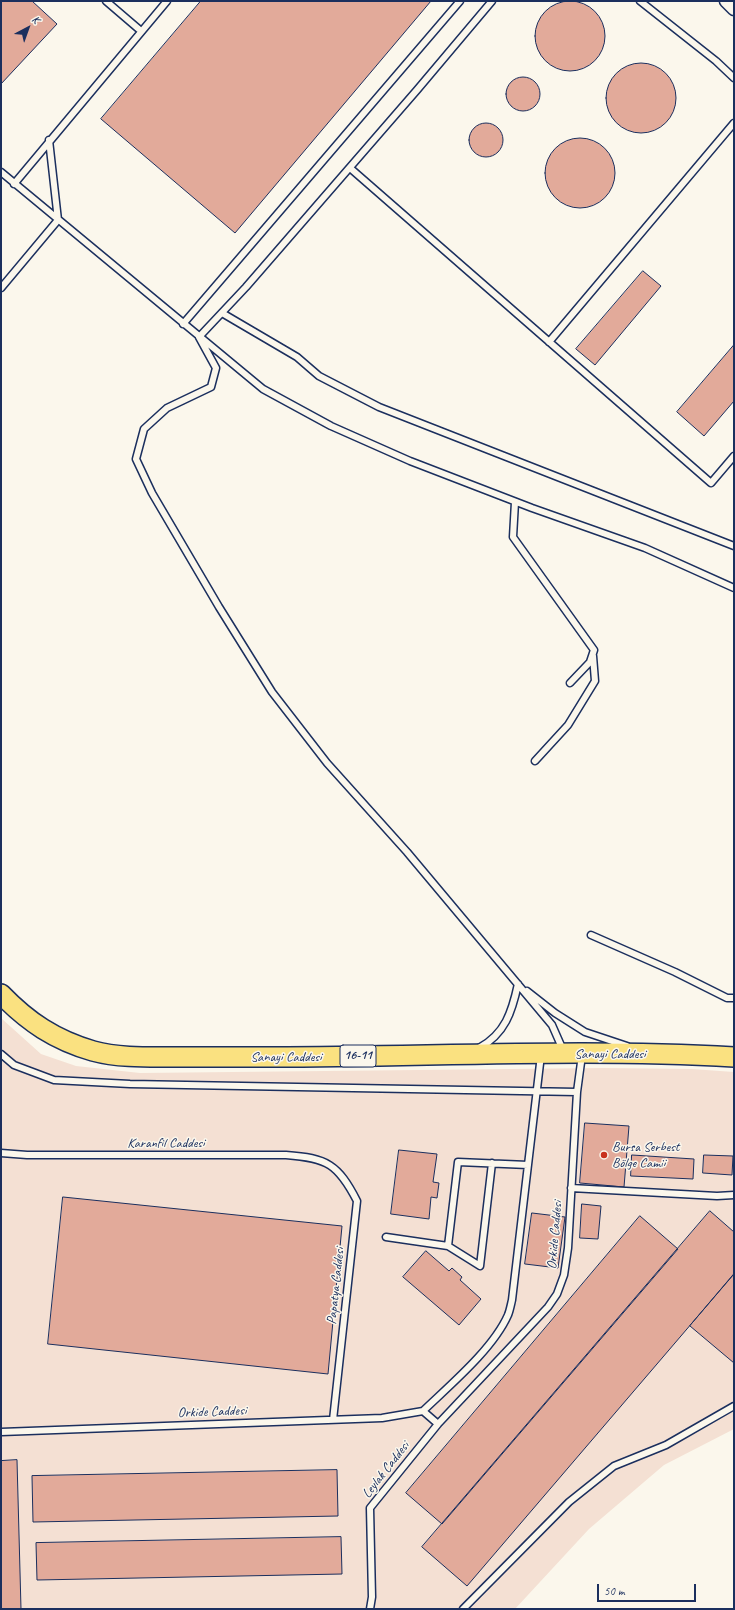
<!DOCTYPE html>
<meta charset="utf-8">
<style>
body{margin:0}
#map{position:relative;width:735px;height:1610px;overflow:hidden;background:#fbf7ec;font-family:Caveat,sans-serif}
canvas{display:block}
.frame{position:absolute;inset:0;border:2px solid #1b2f5e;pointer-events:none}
.north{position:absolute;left:8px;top:8px;width:40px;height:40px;-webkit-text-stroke:3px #fbf7ec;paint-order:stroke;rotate:41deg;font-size:11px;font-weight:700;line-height:16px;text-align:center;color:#1b2f5e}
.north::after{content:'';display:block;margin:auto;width:14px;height:18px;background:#1b2f5e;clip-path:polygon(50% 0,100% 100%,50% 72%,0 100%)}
.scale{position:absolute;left:597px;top:1584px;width:99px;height:18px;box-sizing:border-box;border:2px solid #1b2f5e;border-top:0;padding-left:5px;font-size:12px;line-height:14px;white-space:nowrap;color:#1b2f5e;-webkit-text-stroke:3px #fbf7ec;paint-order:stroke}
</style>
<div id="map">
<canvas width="735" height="1610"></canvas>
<div class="frame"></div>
<div class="north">K</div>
<div class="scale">50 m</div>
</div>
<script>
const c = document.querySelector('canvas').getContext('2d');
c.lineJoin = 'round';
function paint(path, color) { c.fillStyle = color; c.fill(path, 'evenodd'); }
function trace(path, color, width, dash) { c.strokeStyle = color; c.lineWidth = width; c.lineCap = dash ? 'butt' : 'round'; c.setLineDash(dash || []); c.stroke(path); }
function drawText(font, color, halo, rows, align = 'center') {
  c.font = font + ' Caveat,sans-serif'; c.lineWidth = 3; c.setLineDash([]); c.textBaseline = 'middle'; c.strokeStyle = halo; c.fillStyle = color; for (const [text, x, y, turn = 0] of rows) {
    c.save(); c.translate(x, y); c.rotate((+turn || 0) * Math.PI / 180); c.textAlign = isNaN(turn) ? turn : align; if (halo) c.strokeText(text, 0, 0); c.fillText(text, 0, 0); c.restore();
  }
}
paint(new Path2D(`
 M1 1018 41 1054 76 1066 140 1073 603 1068 692 1069 734 1072V1429L664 1465 589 1529 515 1609H1Z`), '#f4e0d3');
const building = new Path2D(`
 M1 1H32L57 24 1 84Z
 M201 1H431L235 233 101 119Z
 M535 36a35 35 0 1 1 70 0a35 35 0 1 1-70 0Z
 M606 98a35 35 0 1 1 70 0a35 35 0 1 1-70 0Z
 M506 94a17 17 0 1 1 34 0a17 17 0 1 1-34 0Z
 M469 140a17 17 0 1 1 34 0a17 17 0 1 1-34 0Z
 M545 173a35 35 0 1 1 70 0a35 35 0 1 1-70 0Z
 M643 271 661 286 595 365 576 349Z
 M734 345V401L704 436 677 412Z
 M585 1123 629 1126 624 1187 580 1183Z
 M399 1150 437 1154 433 1182 439 1183 437 1198 431 1197 429 1219 391 1214Z
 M632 1155 694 1159 693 1179 631 1176Z
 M704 1155 733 1156 732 1175 703 1173Z
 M63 1197 342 1226 328 1374 48 1344Z
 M582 1204 601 1206 598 1239 580 1238Z
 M710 1211 734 1232V1274L467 1586 422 1547Z
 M532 1213 565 1217 558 1268 525 1264Z
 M640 1216 678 1249 442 1524 406 1493Z
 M426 1251 449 1271 452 1268 462 1277 460 1280 481 1299 459 1325 403 1277Z
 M734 1274V1363L690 1326Z
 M17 1460 21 1609H1V1461Z
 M337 1470 338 1516 33 1522 32 1476Z
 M341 1537 342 1574 37 1580 36 1543Z`);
paint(building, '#e2aa9a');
trace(building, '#1b2f5e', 1);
const lane = new Path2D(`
 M106 1 141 31
 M492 1 417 90 246 287 199 337 216 368 211 387 167 408 144 429 136 459 152 493 219 607 272 692 327 763 407 852 552 1025 563 1050
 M640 1 716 61 734 78
 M350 168 711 483 734 456
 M1 172 263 389 331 426 410 461 532 508 645 548 734 588
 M14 184 167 1
 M1 288 58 220 49 140
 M222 313 297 357 319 376 379 407 734 546
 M183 324 460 1
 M549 342 734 123
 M515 502 513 537 594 650 590 662 570 683
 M535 761 568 725 595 681 593 656
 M591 935 675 972 727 998H734
 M527 991 555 1013 585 1032 627 1046
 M479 1048C505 1034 512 1012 518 984
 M1 1054 14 1065 54 1080 130 1084 577 1092
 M1 1153 27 1155H286C327 1158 338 1164 357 1201L333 1420
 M571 1188 717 1196 734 1195
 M386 1237 448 1246 480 1266 492 1163
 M448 1246 458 1162 528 1165
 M423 1411C450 1385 493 1349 508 1315 510 1310 511 1304 512 1300L541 1055
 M1 1432 382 1418 423 1411 438 1424
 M370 1609 372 1597 370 1508 438 1424 548 1307 557 1294 564 1275 568 1248 577 1092 582 1055
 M463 1609 569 1502 614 1466 666 1445 734 1406`);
const street = new Path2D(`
 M726 1 734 9`);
const primary = new Path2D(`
 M1 994C28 1022 55 1040 93 1051 119 1058 148 1057 175 1057 208 1057 241 1057 274 1057 427 1057 581 1048 734 1057`);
trace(lane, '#1b2f5e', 9);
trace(street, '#1b2f5e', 15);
trace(primary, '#1b2f5e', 22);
trace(lane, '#fbf7ec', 6);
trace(street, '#fbf7ec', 12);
trace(primary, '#fae180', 19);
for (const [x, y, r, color] of [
 [604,1155,4,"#c8321e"]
]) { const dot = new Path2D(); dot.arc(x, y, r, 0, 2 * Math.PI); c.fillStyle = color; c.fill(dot); trace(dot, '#fbf7ec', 1.5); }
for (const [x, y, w] of [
 [358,1056,36]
]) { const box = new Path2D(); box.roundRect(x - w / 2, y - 11, w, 22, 3); c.fillStyle = '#fbf7ec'; c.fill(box); trace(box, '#1b2f5e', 1); }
drawText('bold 13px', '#1b2f5e', null, [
 ["16-11",358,1056]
]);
drawText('14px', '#1b2f5e', '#fbf7ec', [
 ["Sanayi Caddesi",610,1054],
 ["Sanayi Caddesi",286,1057],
 ["Karanfil Caddesi",166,1143],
 ["Orkide Caddesi",555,1235,-85],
 ["Papatya Caddesi",336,1286,-84],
 ["Orkide Caddesi",212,1412,-2],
 ["Leylak Caddesi",386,1470,-52]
]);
drawText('14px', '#1b2f5e', '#fbf7ec', [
 ["Bursa Serbest",612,1147],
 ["Bölge Camii",612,1163]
], 'left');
</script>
